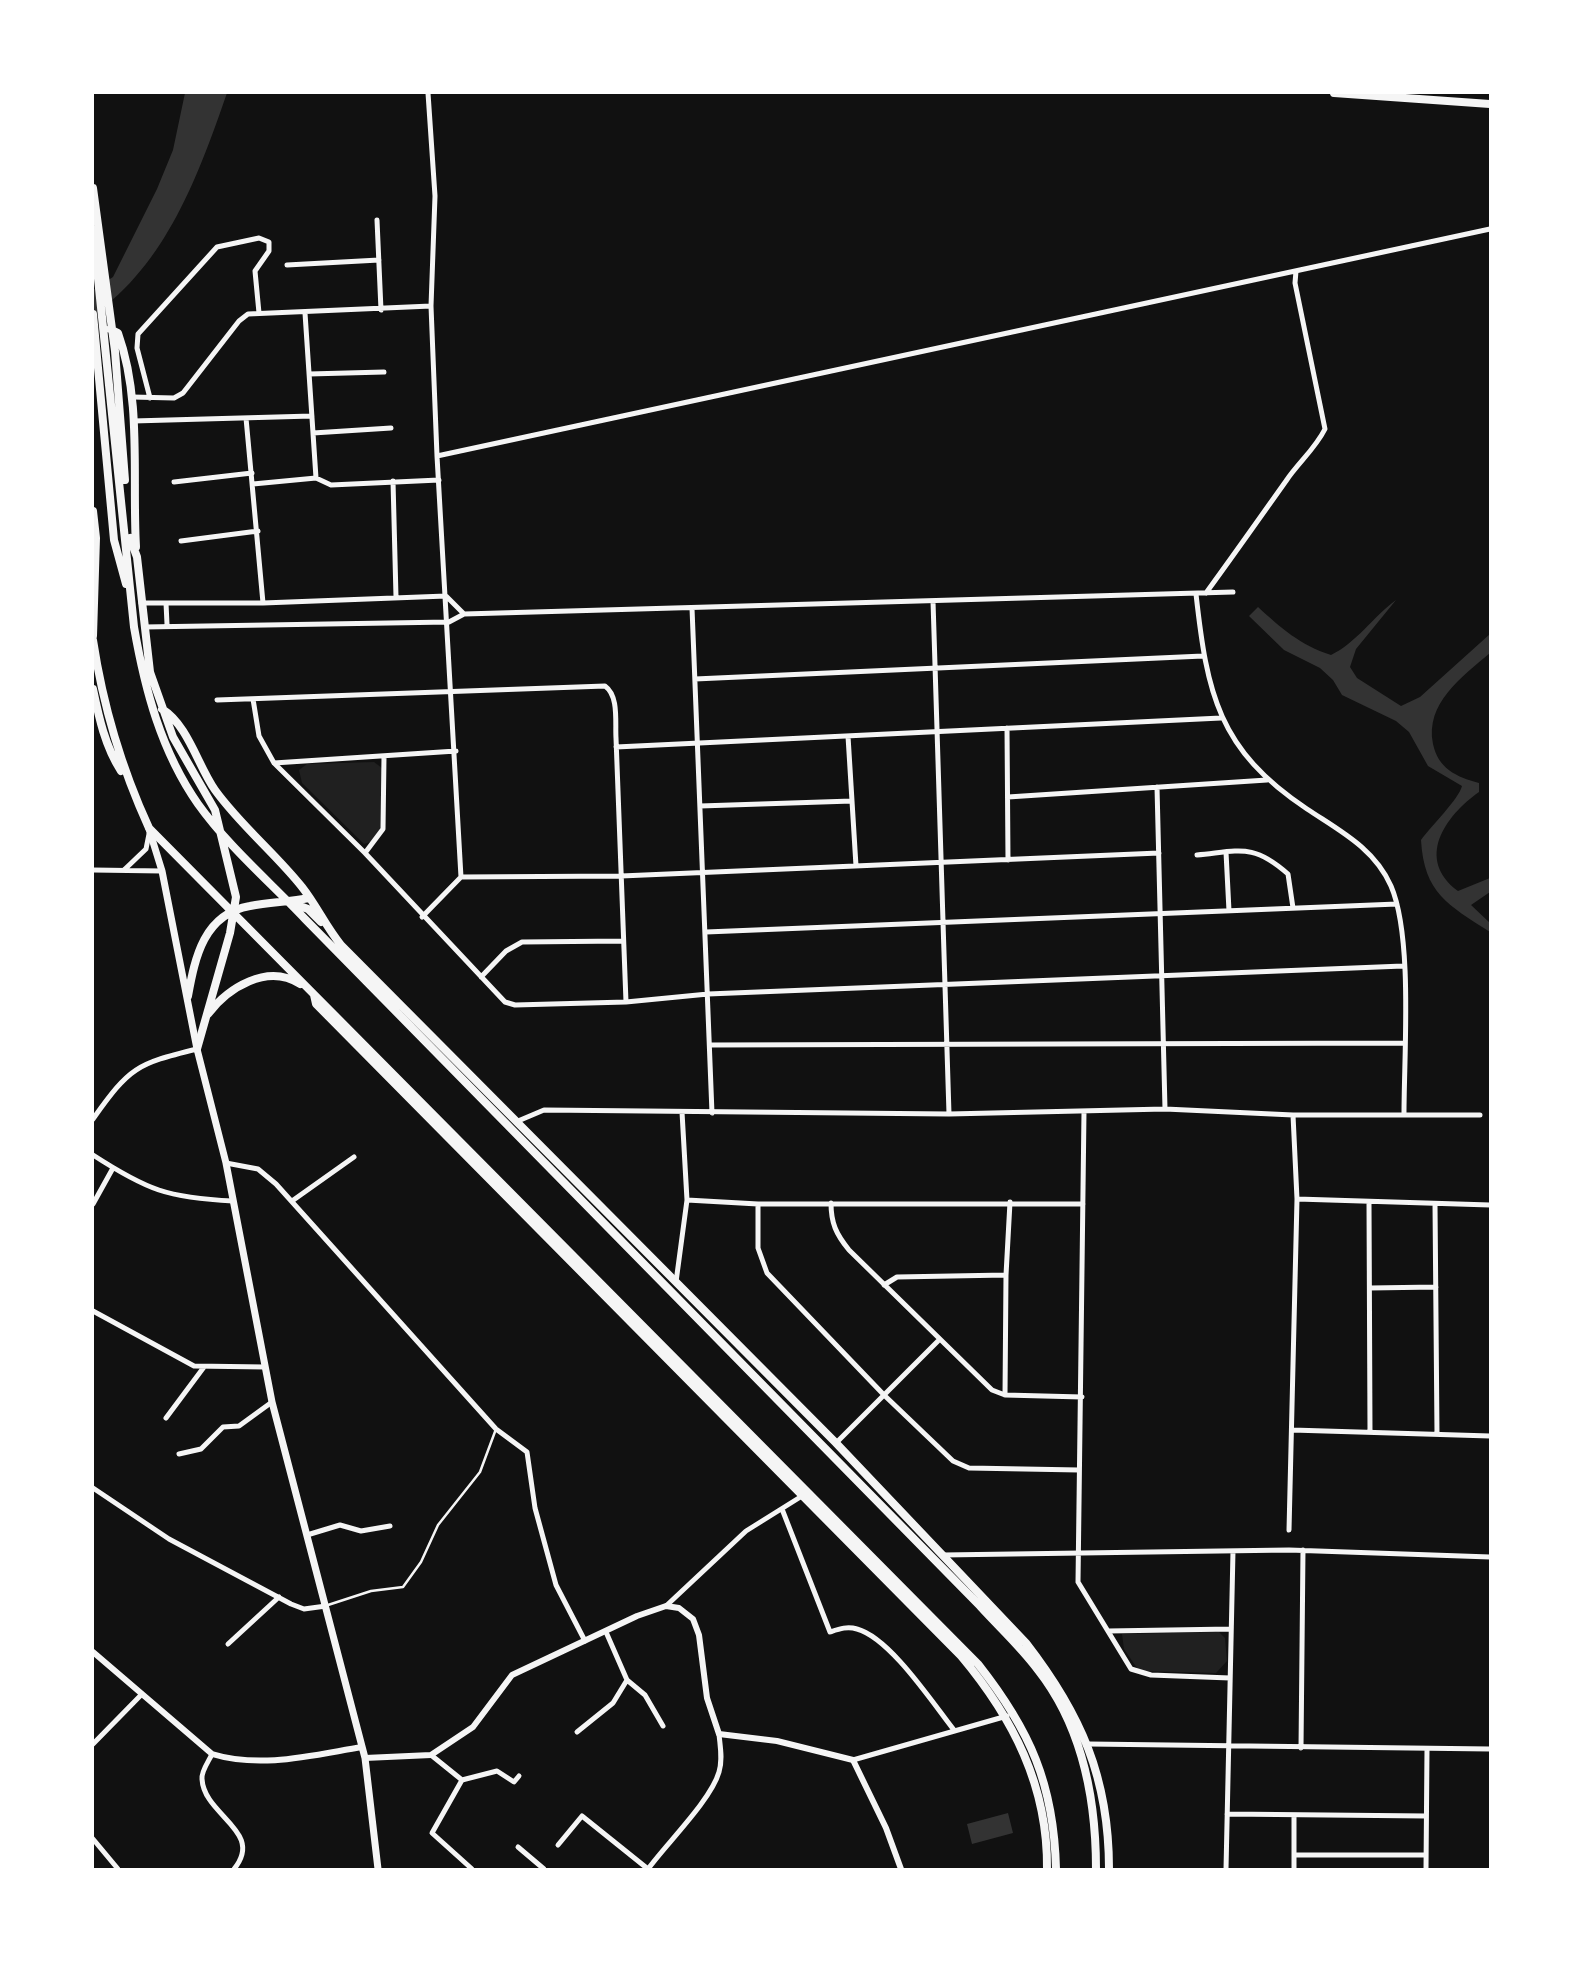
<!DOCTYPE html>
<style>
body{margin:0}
#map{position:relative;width:1583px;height:1962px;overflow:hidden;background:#111;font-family:Cabin,sans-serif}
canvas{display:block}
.frame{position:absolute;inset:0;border:94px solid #fff;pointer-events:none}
</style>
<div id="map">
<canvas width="1583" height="1962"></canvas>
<div class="frame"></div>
</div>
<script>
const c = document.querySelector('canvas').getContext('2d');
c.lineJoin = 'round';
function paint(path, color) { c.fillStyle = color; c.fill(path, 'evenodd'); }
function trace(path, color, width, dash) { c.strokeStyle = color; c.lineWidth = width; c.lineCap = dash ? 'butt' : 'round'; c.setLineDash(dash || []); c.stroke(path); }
paint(new Path2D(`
 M374 762 382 768 384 828 373 841 364 844 302 783 299 770 307 764Z
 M1219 1632 1225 1638 1227 1661 1216 1673 1139 1671 1124 1649 1122 1634Z`), '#202020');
paint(new Path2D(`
 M185 93H227C199 174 166 265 93 315V290L113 277 157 189 173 150Z
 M1396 600 1356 649 1350 667 1357 678 1401 706 1420 697 1490 634V653C1462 677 1425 703 1433 744 1438 768 1456 777 1479 783V792C1445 816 1415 859 1458 891L1490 878V892L1471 905 1490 923V932C1448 905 1424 893 1421 840 1431 826 1459 799 1462 786L1428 766 1409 732 1396 721 1342 695 1333 680 1320 668 1284 650 1249 616 1258 607C1281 628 1300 645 1331 655 1356 643 1373 617 1396 600Z
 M1008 1813 1013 1833 972 1844 967 1824Z`), '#333');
trace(new Path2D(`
 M328 1605 371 1591 403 1587 421 1562 438 1525 480 1472 496 1429`), '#f5f5f5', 2.5);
trace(new Path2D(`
 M428 93 435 196 431 306 437 456 461 877
 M377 220 381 310
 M287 265 379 260
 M305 313 316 478 331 485 439 480
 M309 374 384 372
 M132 397 174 398 183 393 239 321 248 314 431 306
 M150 398 137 348 138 334 217 247 259 238 269 242V251L255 271 259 313
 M246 418 263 603
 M133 421 312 416
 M313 433 391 428
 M437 456 1490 229
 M393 481 396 597
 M174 482 252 473
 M253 484 316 478
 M181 541 258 531
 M1206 593C1233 556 1259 519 1286 481 1298 463 1315 449 1325 429L1295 283 1296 271
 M1196 594C1207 693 1218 750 1307 809 1340 831 1374 848 1391 886 1413 937 1404 1054 1404 1113
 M933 601 949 1114
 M141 603H263L446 596 464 614
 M166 603 167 624
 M692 608 712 1113
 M144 627 449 622 464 614 1233 592
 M695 679 1203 656
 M253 699 259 736 274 763 365 853 505 1002 515 1005 626 1002 708 994 1403 966
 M217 700 605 686C619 696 615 722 616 738L626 1002
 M1007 728 1008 860
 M848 736 856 866
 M616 747 1221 718
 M274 763 456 751
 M1157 787 1165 1109
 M1008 797 1267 780
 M700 806 852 801
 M1226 852 1229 911
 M365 853 383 829 384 757
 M1197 855C1240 851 1253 843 1288 874L1293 908
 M93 870 162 871
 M124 870 146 849 149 834
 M461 877 621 876 1159 853
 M422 917 461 877
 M706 932 1397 904
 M481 977 506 951 522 942 623 941
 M710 1045 1404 1043
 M1084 1112 1078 1582 1131 1669 1151 1675 1230 1678
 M93 1119C130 1067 136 1064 197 1049
 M518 1121 544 1110 949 1114 1165 1109 1293 1115H1480
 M93 1155C147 1190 168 1198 233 1201
 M226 1163 258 1169 276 1184 496 1429 527 1452 535 1508 556 1585 585 1641
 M1297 1199 1490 1205
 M687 1200 758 1204H1083
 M292 1201 354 1157
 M831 1203C831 1223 836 1234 849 1250L992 1390 1005 1395 1082 1397
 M1369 1203 1370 1432
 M93 1204 113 1168
 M758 1204V1248L767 1273 884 1395 953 1461 969 1468 1079 1470
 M1435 1204 1437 1434
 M676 1282 687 1200 682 1112
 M884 1285 897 1277 1006 1275
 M1370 1288 1436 1287
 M93 1311 194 1366 265 1367
 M1005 1395 1006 1275 1010 1202
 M166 1418 204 1367
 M1292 1430 1490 1436
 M836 1443 938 1341
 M179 1454 201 1449 223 1427 239 1426 272 1402
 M93 1488 169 1539 291 1604 304 1609 326 1606
 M782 1509 830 1632C839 1629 847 1626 857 1629 890 1638 932 1702 954 1730
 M1289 1530 1297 1199 1293 1115
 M307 1535 340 1525 361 1531 390 1526
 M943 1555 1289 1550 1490 1557
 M666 1606 746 1531 802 1496
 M1108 1631 1231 1629
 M228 1644 279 1597
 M627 1680 645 1695 663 1726
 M577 1732 613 1703 627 1680 606 1632
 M93 1744 142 1694
 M1089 1744 1490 1749
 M1301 1748 1303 1550
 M212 1754C209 1761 201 1771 202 1779 204 1816 265 1831 234 1869
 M431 1755 462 1780 497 1771 514 1782 519 1776
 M853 1760 1007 1716
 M462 1780 432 1833 472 1869
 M1227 1814 1426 1816
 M1294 1816V1868
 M93 1839 118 1869
 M558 1845 582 1816 648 1869
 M518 1847 544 1869
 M1294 1855H1426
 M648 1869C667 1843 711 1800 719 1772 723 1759 720 1746 719 1734
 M1226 1869 1233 1551
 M1426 1869 1427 1749`), '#f5f5f5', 5);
trace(new Path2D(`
 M93 1652 212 1754C261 1769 313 1755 362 1747
 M365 1758 431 1755 473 1727 512 1675 637 1616 666 1606 679 1608 693 1619 699 1635 707 1698 719 1734 777 1741 853 1760 886 1828 901 1869`), '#f5f5f5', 6);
trace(new Path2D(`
 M149 829 162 871 197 1049 226 1163 272 1402 365 1758 378 1869`), '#f5f5f5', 7);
trace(new Path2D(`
 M1334 93 1490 104
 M93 188 115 351 125 480
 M93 230 134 627C145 690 161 751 198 804 228 846 269 881 305 919L980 1606C999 1627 1021 1647 1038 1670 1082 1726 1096 1800 1096 1869
 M93 314 114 540 126 584
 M110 329 118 333C142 400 132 476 136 547
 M93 511 96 538 93 636
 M130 538 137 557 150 672 173 737 215 810 236 897 230 933 197 1049
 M93 640C103 706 121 767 149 828L978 1664C1030 1730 1054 1784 1056 1869
 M93 689C99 718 105 746 121 771
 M162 709C188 725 198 766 215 790 241 826 275 853 302 887 317 906 326 927 341 945L836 1443 1026 1643C1081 1714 1109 1778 1109 1869
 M292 903 308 909 321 922
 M314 995 316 1004 961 1656C1013 1718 1048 1786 1047 1869
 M188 996C195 957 204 914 250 906 270 902 289 902 309 898
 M208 1014C228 988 267 963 300 984`), '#f5f5f5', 8);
</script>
